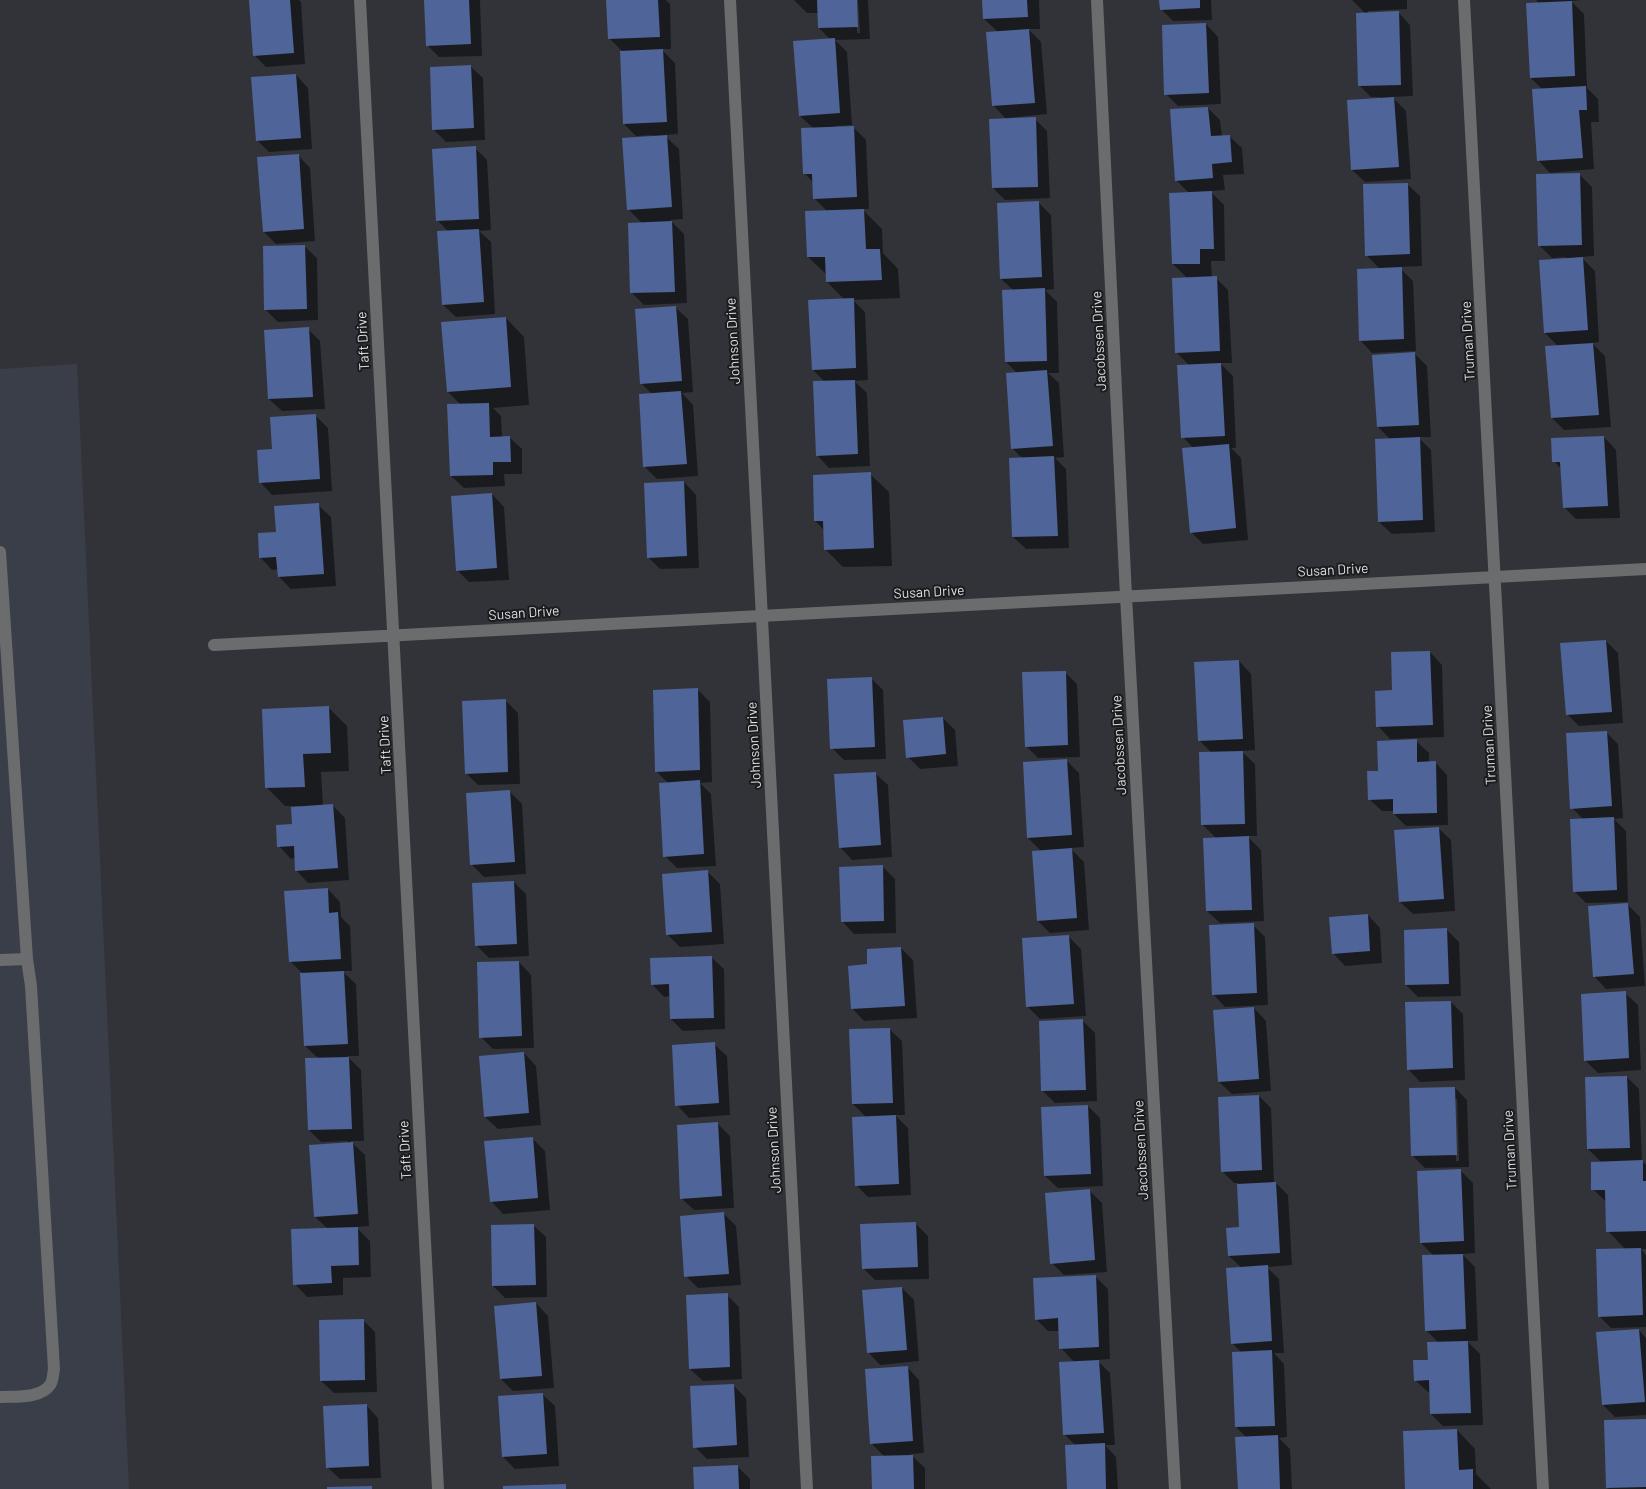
<!DOCTYPE html>
<style>
body{margin:0}
canvas{display:block;background:#313338}
</style>
<canvas width="1646" height="1489"></canvas>
<script>
const c = document.querySelector('canvas').getContext('2d');
c.lineJoin = 'round';
function paint(path, color) { c.fillStyle = color; c.fill(path, 'evenodd'); }
function trace(path, color, width, dash) { c.strokeStyle = color; c.lineWidth = width; c.lineCap = dash ? 'butt' : 'round'; c.setLineDash(dash || []); c.stroke(path); }
function drawText(font, color, halo, rows, align = 'center') {
  c.font = font + ' Barlow,sans-serif'; c.lineWidth = 4; c.setLineDash([]); c.textBaseline = 'middle'; c.strokeStyle = halo; c.fillStyle = color; for (const [text, x, y, turn = 0] of rows) {
    c.save(); c.translate(x, y); c.rotate((+turn || 0) * Math.PI / 180); c.textAlign = isNaN(turn) ? turn : align; if (halo) c.strokeText(text, 0, 0); c.fillText(text, 0, 0); c.restore();
  }
}
paint(new Path2D(`
 M77 364 129 1489H0V369Z`), '#3a3e48');
paint(new Path2D(`
 M250 0H299L301 2 305 64 266 67 254 55Z
 M425 0H480L482 56 439 57 427 45Z
 M608 0H666L670 4 671 49H661L675 63 678 134 664 135 679 149 683 219 670 220 684 234 687 303 644 305 632 293 642 223 629 210 653 135 636 136 624 124 623 52 609 38Z
 M794 0H856L857 33H860L858 0H868L870 39 835 40 847 52 852 125 835 126V128H854L866 140 869 209H862L882 229 883 253 898 269 900 298 853 300 865 312 868 380 854 381 867 393 870 466 829 468 817 455 825 382 813 370 845 300 827 282V275L808 257 828 212 814 198V183L805 174 814 129 800 116 831 40 819 28V13H807Z
 M983 0H1039L1040 29H1028L1041 42 1047 114 1007 118V120L993 105 998 32 984 19Z
 M1161 0H1211L1212 20 1173 21 1161 9Z
 M1352 0H1407V9L1368 11V14L1398 12 1410 25 1413 96 1392 97 1406 111 1411 179 1365 182 1352 170 1380 99V97H1371L1359 85 1366 14Z
 M1536 0H1582L1571 1 1584 14 1587 88 1598 99 1599 122H1591L1594 169 1550 173 1538 160 1543 90 1531 78 1540 4Z
 M1206 24 1218 37 1221 104 1178 106 1166 94Z
 M470 66 483 78 485 140 446 142 434 130Z
 M296 75 308 88 312 149 269 152 257 140Z
 M1208 108 1220 120 1222 136H1229L1242 148 1244 174 1223 175 1225 190 1210 191 1224 205 1225 261H1211L1212 278H1216L1228 290 1232 363H1220L1233 376 1236 448H1231L1241 458 1248 540 1203 544 1191 532 1194 449 1183 437 1189 365 1176 352 1188 279 1173 264 1189 193 1177 181Z
 M1035 119 1047 131 1050 198 1005 200 993 188Z
 M475 148 487 160 491 230 479 231 491 242 495 314 456 317 443 305 449 232 437 220Z
 M298 155 310 168 315 241 276 244 264 232Z
 M1579 174 1592 187 1594 256 1581 257 1595 271 1599 342 1592 343 1605 356 1611 427 1564 430 1552 418 1559 347 1545 333 1566 257 1552 258 1540 246Z
 M1407 184 1420 196 1422 266 1399 267 1413 281 1416 351 1372 353 1360 340 1380 269 1366 255Z
 M1038 202 1051 215 1054 289 1045 290 1057 302 1059 373H1048L1059 383 1064 457 1055 458 1066 469 1069 548 1026 549 1013 537 1022 458 1012 448 1017 373 1006 362 1013 290 1001 279Z
 M304 246 317 258 318 320 278 322 266 310Z
 M675 307 688 319 693 392 682 393 693 405 698 476 657 479 645 467 653 395 641 383Z
 M506 318 524 337 529 405 493 408 501 416 502 437H509L522 449V474H504L505 486 464 488 451 476 461 405 448 392Z
 M308 329 320 341 325 409 282 411 269 399 265 331Z
 M1413 352 1427 366 1431 437H1418L1431 450 1435 532 1392 534 1379 522 1390 439 1378 427Z
 M316 416 328 428 332 491 272 495 260 482 274 450Z
 M1604 437 1616 450 1620 518 1576 519 1564 507 1562 470 1554 461Z
 M870 474 889 492 892 566 843 567 825 549 824 530 815 521Z
 M684 482 696 495 699 568 660 569 648 557Z
 M492 494 504 507 509 580 469 582 457 570Z
 M318 505 331 517 336 586 291 589 279 577V569L272 570 260 557 277 533Z
 M1606 641 1618 653 1623 723 1579 726 1567 714Z
 M1430 652 1442 665 1444 737 1390 739 1378 726 1393 691Z
 M1239 661 1251 674 1255 750 1241 751 1255 764 1257 836H1247L1261 850 1264 921 1220 923 1207 911 1217 839 1202 824 1212 753 1199 740Z
 M1065 672 1077 684 1080 757 1038 758 1026 746Z
 M871 678 883 690 886 759 844 760 832 748Z
 M697 689 710 702 712 782 700 783 711 794 716 866 677 868 665 856 668 783 656 771Z
 M505 700 518 713 520 784 478 785 466 773Z
 M329 708 347 726 349 771 321 772 323 806H333L345 818 349 880 308 883 296 870 295 858 291 859 279 846 294 825 300 806H285L267 788Z
 M943 718 955 730 958 766 920 769 908 757Z
 M1606 732 1618 744 1623 818 1614 819 1626 831 1628 902 1586 903 1574 891 1583 819 1572 808Z
 M1416 741 1429 753V763L1435 762 1447 775 1448 825 1406 826 1394 814V811H1382L1369 799 1379 772Z
 M1067 761 1079 773 1084 847 1070 848 1084 862 1089 930 1050 933 1038 921 1042 852 1028 838Z
 M875 773 888 785 892 857 852 860 840 847Z
 M509 791 522 804 526 874 484 877 472 865Z
 M1438 828 1451 840 1455 911 1413 914 1400 902Z
 M882 866 895 879 896 933 854 934 842 921Z
 M708 872 720 884 724 944 680 947 668 935Z
 M514 882 526 894 529 956 489 958 476 945Z
 M328 889 340 902 341 917 350 926 352 971H342L356 984 359 1056H347L361 1070 364 1141H350L365 1155 369 1226 356 1227 370 1241 371 1277 343 1278V1295L307 1297 295 1284 328 1229 315 1217 348 1141 321 1142 309 1130 319 1059 305 1046 303 974 290 961Z
 M1628 905 1640 917 1645 986 1606 989 1594 976Z
 M1368 915 1380 928 1382 963 1345 966 1333 953Z
 M1253 925 1265 937 1268 1005 1225 1007 1213 994Z
 M1447 930 1459 942 1461 996 1418 997 1406 985Z
 M1069 937 1081 949 1086 1016 1040 1019 1028 1007Z
 M901 948 913 960 917 1018 864 1021 852 1008 869 965Z
 M711 957 724 969 725 1029 683 1031 671 1019 670 996 664 997 652 984Z
 M519 962 531 975 534 1048 493 1049 481 1037Z
 M1625 993 1638 1005 1641 1070 1598 1073 1585 1060Z
 M1451 1002 1463 1014 1465 1080 1420 1082 1408 1069Z
 M1254 1008 1266 1021 1271 1091 1232 1094 1219 1082Z
 M1082 1020 1095 1033 1097 1101 1055 1103 1043 1091Z
 M889 1029 902 1041 905 1115H895L908 1128 911 1195 868 1197 856 1185 866 1117 853 1104Z
 M714 1044 727 1056 730 1115 689 1118 677 1105Z
 M524 1053 536 1066 541 1125 498 1129 485 1117Z
 M1627 1077 1639 1089 1642 1161 1646 1165V1249H1641L1646 1255V1327L1611 1328 1599 1316 1626 1250 1608 1231 1607 1203 1593 1189 1602 1163 1588 1149Z
 M1455 1088 1467 1100 1469 1167 1425 1168 1413 1156ZM1454 1099H1457L1459 1161H1456Z
 M1259 1096 1271 1108 1274 1183H1276L1288 1195 1292 1265 1267 1267 1279 1279 1284 1353H1274L1284 1364 1287 1437 1279 1438 1290 1449 1292 1489H1239L1247 1438 1236 1427 1242 1353 1232 1343 1242 1268 1229 1256 1241 1228 1238 1183H1234L1222 1171Z
 M1088 1106 1100 1118 1103 1186 1058 1188 1045 1176Z
 M718 1124 730 1136 734 1208 694 1210 681 1198Z
 M532 1138 545 1151 550 1210 503 1214 491 1201Z
 M1460 1170 1473 1183 1475 1253 1462 1254 1475 1267 1478 1341H1467L1480 1354 1483 1425 1443 1426 1431 1414 1430 1392H1428L1415 1380 1439 1343 1426 1330 1434 1256 1421 1243Z
 M1090 1191 1102 1203 1107 1272 1064 1275 1052 1263Z
 M724 1214 736 1226 741 1285 698 1288 686 1276Z
 M916 1224 928 1236 929 1279 875 1280 863 1268Z
 M533 1225 546 1237 547 1297 505 1298 493 1286Z
 M1095 1276 1108 1289 1110 1359 1097 1360 1110 1373 1115 1445H1105L1116 1457 1118 1489H1068L1076 1446 1065 1435 1074 1362 1061 1348 1060 1331H1048L1036 1319Z
 M902 1288 914 1300 919 1361 880 1365 868 1352Z
 M727 1295 739 1307 742 1379 703 1381 690 1369Z
 M536 1303 548 1316 554 1388 513 1391 501 1379Z
 M363 1320 375 1332 377 1392 334 1393 321 1381Z
 M1639 1330 1646 1338V1415L1615 1417 1603 1405Z
 M907 1367 919 1380 924 1453 910 1454 925 1468V1489H873L885 1457 871 1443Z
 M733 1385 746 1398 749 1457 707 1459 695 1447Z
 M542 1394 555 1406 559 1466 515 1469 503 1457Z
 M366 1405 378 1418 381 1478 340 1479 327 1467Z
 M1646 1420V1489H1609L1607 1488Z
 M1457 1430 1475 1449 1476 1474 1491 1489H1406Z
 M738 1467 750 1479V1489H695Z`), '#0007');
paint(new Path2D(`
 M249 0H290L294 53 253 56Z
 M424 0H469L471 44 426 46Z
 M606 0H658L660 37 608 39Z
 M817 0H857L858 27 818 28Z
 M982 0H1027L1028 17 983 19Z
 M1159 0H1200V8L1160 10Z
 M1572 1 1575 76 1530 78 1526 3Z
 M1399 11 1401 85 1358 86 1356 13Z
 M1206 23 1209 93 1164 95 1162 25Z
 M1029 29 1035 103 992 106 986 32Z
 M835 38 840 113 799 116 793 41Z
 M663 49 667 122 623 124 620 51Z
 M471 65 474 128 432 130 430 67Z
 M296 74 301 138 256 141 251 77Z
 M1586 86 1587 110H1579L1583 158 1537 161 1532 89Z
 M1394 97 1399 167 1351 170 1347 100Z
 M1208 107 1211 136 1230 135 1232 162 1212 164 1213 178 1175 181 1170 109Z
 M1036 117 1038 187 992 188 989 119Z
 M854 126 857 197 813 199 812 174H803L801 128Z
 M667 135 672 207 627 210 622 138Z
 M476 146 479 219 436 221 432 149Z
 M299 154 304 229 263 232 257 157Z
 M1580 173 1582 245 1538 246 1536 174Z
 M1408 183 1410 254 1365 256 1363 184Z
 M1212 191 1214 249H1200V264H1172L1169 193Z
 M1039 201 1042 277 1000 279 997 203Z
 M864 209 866 249H880L882 280 826 282 825 257H807L805 211Z
 M672 221 675 292 630 293 628 223Z
 M479 229 484 302 442 305 437 231Z
 M305 245 307 309 264 310 263 246Z
 M1583 257 1588 330 1544 333 1539 260Z
 M1402 267 1404 339 1359 341 1357 269Z
 M1217 276 1220 351 1175 353 1172 278Z
 M1045 288 1047 361 1005 362 1002 290Z
 M854 298 856 368 812 370 808 300Z
 M676 306 682 381 640 384 635 309Z
 M506 317 511 387 447 392 441 322Z
 M309 327 313 397 268 399 264 330Z
 M1593 343 1599 415 1551 418 1545 346Z
 M1415 352 1419 425 1377 427 1372 355Z
 M1221 363 1225 436 1181 438 1177 365Z
 M1047 370 1053 446 1011 449 1006 373Z
 M855 380 858 454 816 456 813 381Z
 M681 391 687 464 643 467 639 394Z
 M489 403 490 437 510 436 511 462H493V475L450 476 447 404Z
 M316 414 320 479 259 483 257 450 272 449 270 417Z
 M1604 436 1608 506 1563 508 1560 462H1552L1551 438Z
 M1420 437 1423 520 1378 522 1375 439Z
 M1229 444 1236 528 1190 533 1182 448Z
 M1054 456 1058 536 1012 537 1009 458Z
 M871 472 874 548 824 550 823 521H814L813 475Z
 M684 481 687 556 647 558 644 483Z
 M492 493 497 568 456 571 451 496Z
 M319 503 324 574 278 577 276 557 259 558 258 533 276 532 274 506Z
 M1606 640 1612 712 1566 715 1560 643Z
 M1430 651 1433 725 1376 727 1375 691 1392 690 1391 652Z
 M1239 660 1243 739 1198 741 1194 662Z
 M1066 671 1068 745 1025 747 1022 672Z
 M872 677 875 747 830 749 827 679Z
 M698 688 700 770 655 772 653 690Z
 M506 699 508 772 465 774 462 701Z
 M329 706 331 753 303 754 305 787 265 788 262 709Z
 M943 717 946 754 906 758 903 720Z
 M1607 731 1612 806 1570 809 1566 733Z
 M1417 739V762L1436 761 1437 813 1393 814V799L1368 800 1367 771H1378L1377 741Z
 M1243 751 1245 824 1201 825 1199 752Z
 M1067 759 1072 835 1027 838 1023 762Z
 M876 772 881 845 839 848 834 774Z
 M700 780 704 854 663 857 659 783Z
 M510 790 515 862 470 865 466 793Z
 M333 804 338 868 295 871 294 846 277 847 276 825 292 824 291 807Z
 M1614 817 1617 890 1573 892 1570 819Z
 M1439 827 1444 899 1399 902 1394 830Z
 M1249 836 1252 910 1206 911 1203 838Z
 M1072 848 1077 918 1037 921 1032 851Z
 M883 865 884 921 841 922 839 867Z
 M708 870 712 932 666 935 662 874Z
 M514 881 517 944 475 946 472 883Z
 M328 888 329 913 338 912 341 959 289 962 284 891Z
 M1628 903 1634 974 1593 977 1588 906Z
 M1368 914 1370 951 1332 954 1329 917Z
 M1254 923 1257 993 1212 995 1209 925Z
 M1447 928 1449 984 1405 985 1404 930Z
 M1069 935 1074 1004 1026 1007 1022 938Z
 M901 947 905 1006 851 1009 848 966 867 964V949Z
 M712 956 714 1018 670 1019 669 984 651 985 650 958Z
 M519 961 522 1036 479 1038 477 962Z
 M344 971 348 1044 304 1046 300 973Z
 M1626 991 1629 1058 1584 1061 1581 994Z
 M1451 1001 1453 1068 1407 1070 1405 1002Z
 M1254 1007 1259 1079 1218 1082 1213 1010Z
 M1083 1019 1086 1090 1041 1091 1039 1021Z
 M890 1028 893 1103 852 1104 849 1029Z
 M715 1042 719 1103 675 1106 672 1045Z
 M524 1052 529 1113 484 1117 479 1056Z
 M349 1057 352 1129 308 1130 305 1058Z
 M1627 1076 1630 1148 1587 1149 1585 1077Z
 M1455 1087 1457 1155 1411 1156 1409 1088Z
 M1259 1095 1262 1170 1221 1172 1218 1097Z
 M1088 1105 1091 1174 1044 1176 1041 1107Z
 M896 1115 899 1184 855 1186 852 1117Z
 M718 1122 722 1196 680 1199 677 1125Z
 M533 1137 538 1198 490 1202 484 1141Z
 M353 1142 358 1214 314 1217 309 1145Z
 M1643 1160V1181H1646V1231L1606 1232 1605 1190H1591V1162Z
 M1461 1169 1464 1241 1420 1243 1417 1171Z
 M1276 1182 1280 1253 1228 1256 1226 1228 1239 1227 1237 1184Z
 M1090 1189 1095 1260 1050 1264 1045 1193Z
 M724 1212 729 1274 684 1277 680 1216Z
 M916 1222 918 1267 862 1269 860 1224Z
 M534 1224 536 1285 492 1286 491 1225Z
 M358 1227 359 1265 331 1266 332 1283 293 1285 291 1229Z
 M1641 1248 1643 1315 1598 1317 1596 1249Z
 M1463 1254 1466 1329 1425 1331 1422 1255Z
 M1268 1265 1272 1341 1231 1344 1226 1268Z
 M1096 1275 1099 1347 1059 1349 1058 1318 1035 1320 1033 1278Z
 M902 1287 907 1350 867 1353 862 1290Z
 M728 1293 730 1367 689 1369 686 1295Z
 M536 1302 542 1376 500 1379 494 1306Z
 M364 1319 365 1380 320 1381 319 1320Z
 M1639 1329 1645 1402 1602 1405 1596 1332Z
 M1468 1341 1471 1413 1430 1414 1429 1380 1414 1381 1413 1360H1428L1427 1342Z
 M1272 1350 1275 1426 1235 1427 1232 1352Z
 M1099 1360 1104 1433 1063 1435 1059 1362Z
 M908 1366 913 1441 870 1444 865 1369Z
 M734 1384 737 1445 693 1448 690 1386Z
 M543 1393 547 1454 502 1457 498 1396Z
 M367 1404 369 1466 326 1468 323 1406Z
 M1646 1419V1487L1606 1488 1604 1420Z
 M1457 1429 1459 1470 1473 1469V1489H1405L1403 1431Z
 M1278 1435 1280 1489H1238L1235 1437Z
 M1105 1443 1106 1489H1067L1065 1445Z
 M913 1455 914 1489H872L871 1456Z
 M738 1465 739 1489H694L693 1467Z
 M566 1484V1489H503V1486Z
 M372 1486V1489H327V1487Z`), '#4f6499');
trace(new Path2D(`
 M360 0 438 1489
 M730 0 807 1489
 M1097 0 1126 596 1175 1489
 M1464 0 1543 1489
 M0 552 27 959
 M214 645 1646 569
 M0 960 27 959 31 986 54 1369C53 1374 53 1381 50 1385 40 1399 15 1396 0 1397`), '#6b6c6e', 12);
drawText('14px', '#dcdde0', '#1a1b1d', [
 ["Taft Drive",363,341,-93],
 ["Johnson Drive",733,341,-93],
 ["Jacobssen Drive",1099,341,-93],
 ["Truman Drive",1468,341,-93],
 ["Susan Drive",1333,570,-3],
 ["Susan Drive",929,592,-3],
 ["Susan Drive",524,613,-4],
 ["Taft Drive",385,745,-93],
 ["Johnson Drive",754,745,-93],
 ["Jacobssen Drive",1119,745,-93],
 ["Truman Drive",1489,745,-93],
 ["Taft Drive",405,1150,-93],
 ["Johnson Drive",774,1150,-93],
 ["Jacobssen Drive",1141,1150,-93],
 ["Truman Drive",1510,1150,-93]
]);
</script>
